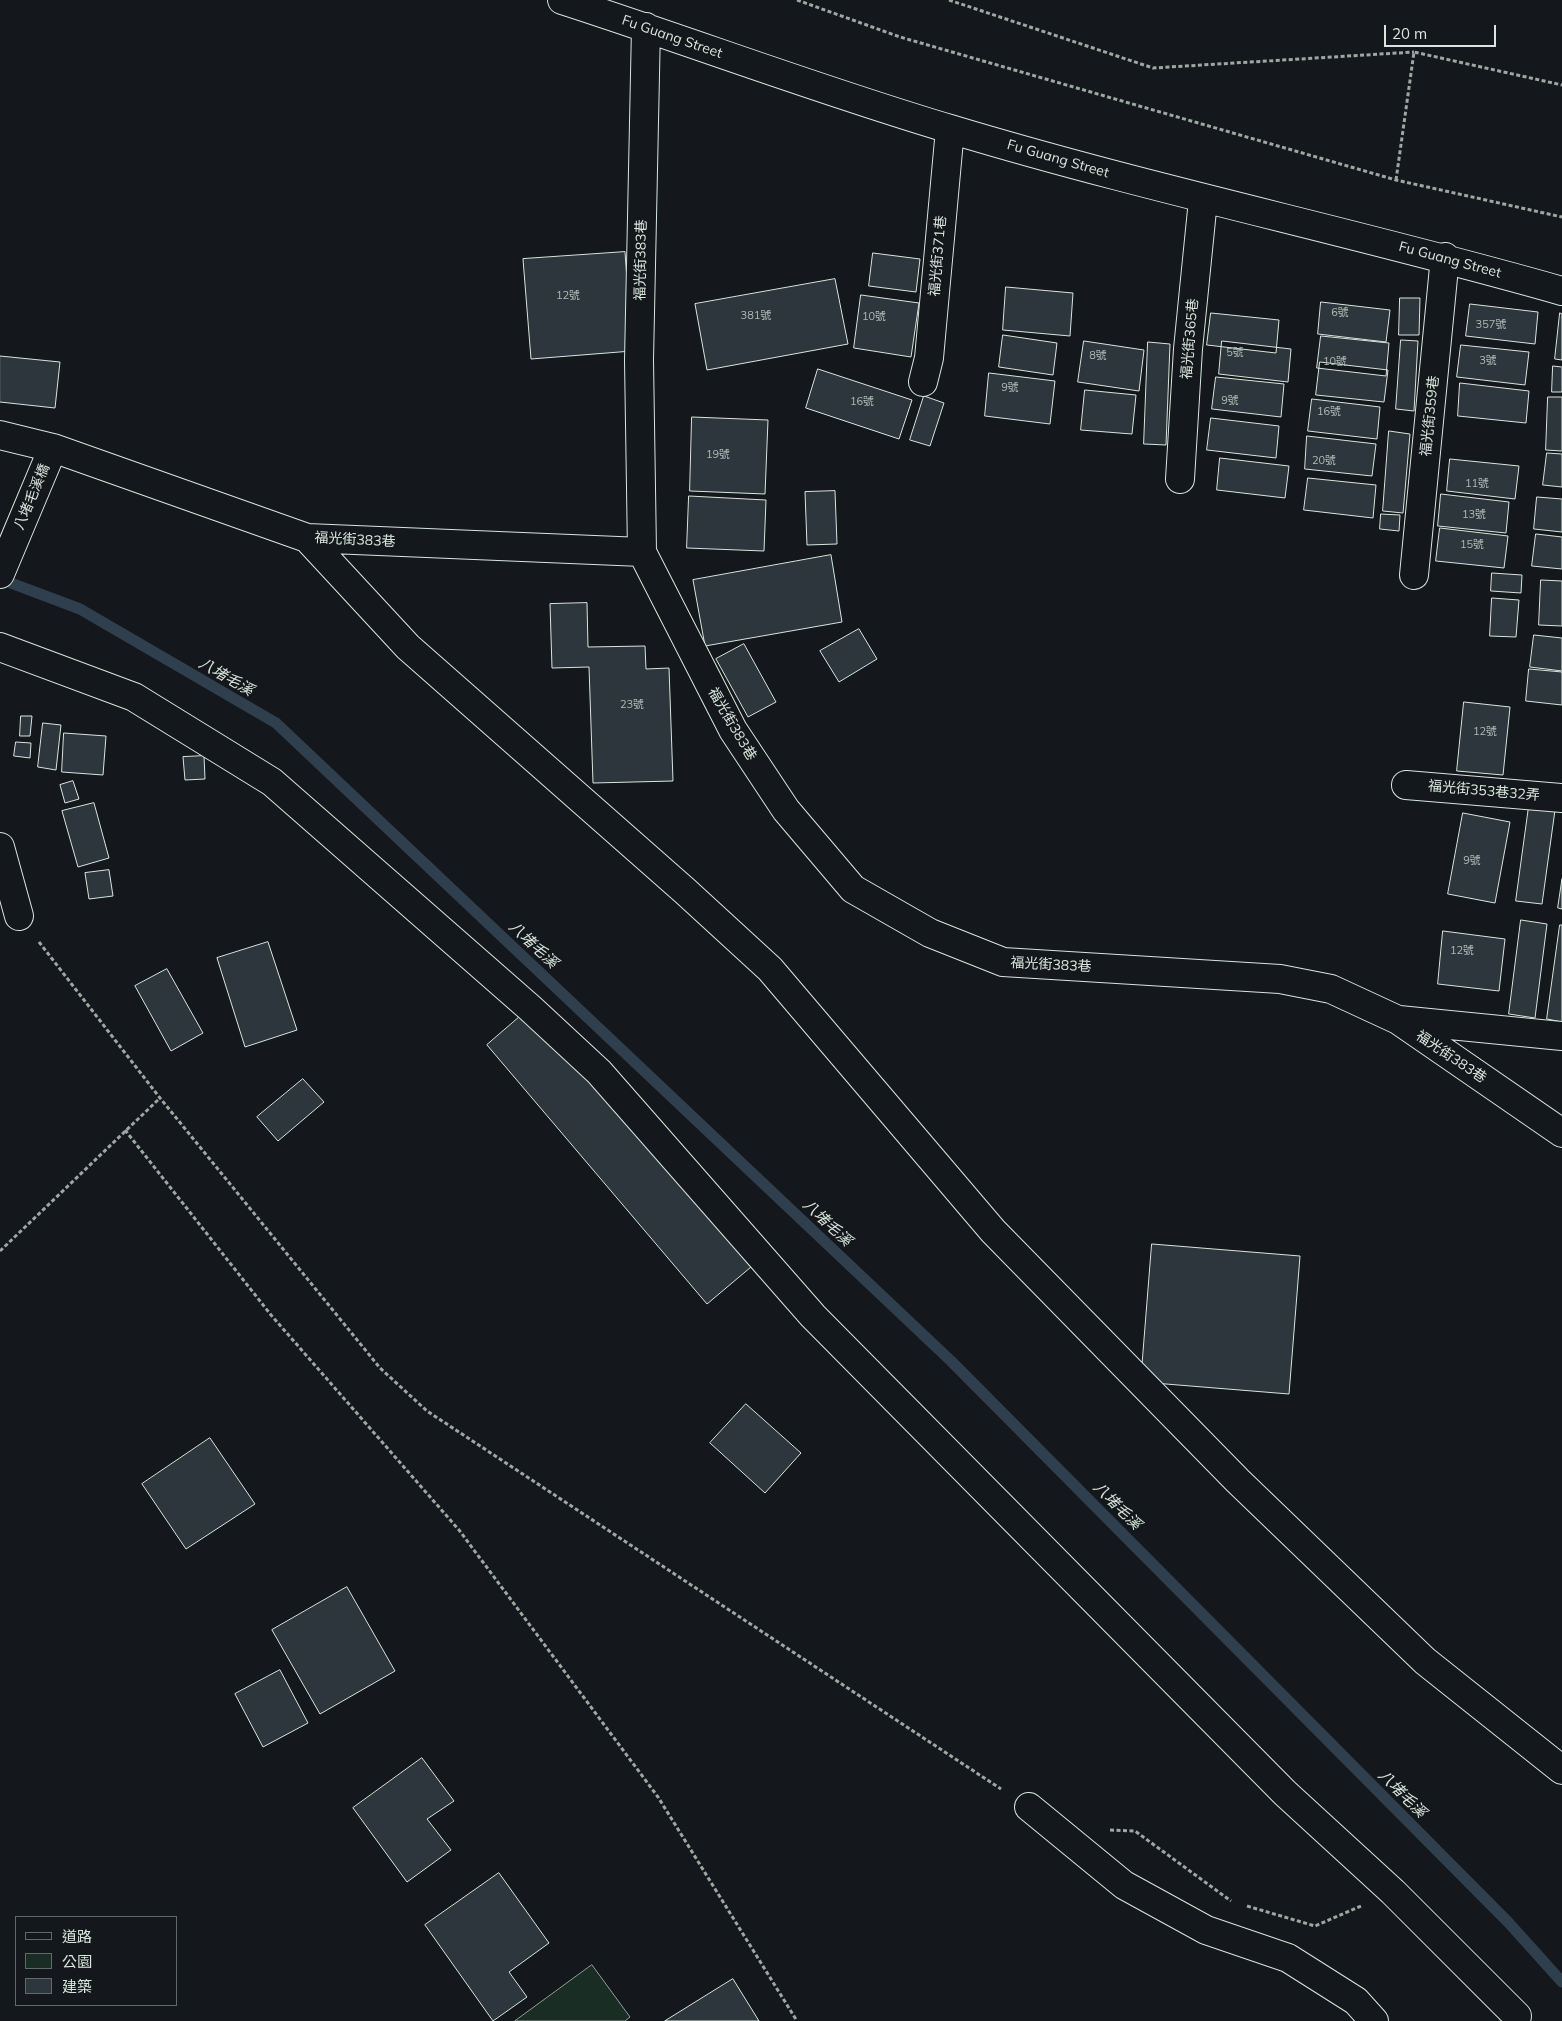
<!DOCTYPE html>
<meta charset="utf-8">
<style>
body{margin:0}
#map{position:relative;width:1562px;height:2021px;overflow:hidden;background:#14181c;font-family:Mulish,"Noto Sans TC",sans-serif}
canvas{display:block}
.legend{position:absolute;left:15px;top:1916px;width:162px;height:90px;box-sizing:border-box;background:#14181c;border:1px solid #626a69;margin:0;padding:6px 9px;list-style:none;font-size:15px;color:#d8e6dc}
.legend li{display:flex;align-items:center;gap:10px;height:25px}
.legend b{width:25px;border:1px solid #626a69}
.scale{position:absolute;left:1384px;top:25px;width:112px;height:22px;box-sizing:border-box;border:2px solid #d8e6dc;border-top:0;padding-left:6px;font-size:15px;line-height:18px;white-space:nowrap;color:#d8e6dc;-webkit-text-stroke:4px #14181c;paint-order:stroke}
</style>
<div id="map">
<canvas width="1562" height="2021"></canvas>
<ul class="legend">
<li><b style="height:6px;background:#14181c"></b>道路</li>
<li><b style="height:14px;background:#1a2d24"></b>公園</li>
<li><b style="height:14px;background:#2c363c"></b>建築</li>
</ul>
<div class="scale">20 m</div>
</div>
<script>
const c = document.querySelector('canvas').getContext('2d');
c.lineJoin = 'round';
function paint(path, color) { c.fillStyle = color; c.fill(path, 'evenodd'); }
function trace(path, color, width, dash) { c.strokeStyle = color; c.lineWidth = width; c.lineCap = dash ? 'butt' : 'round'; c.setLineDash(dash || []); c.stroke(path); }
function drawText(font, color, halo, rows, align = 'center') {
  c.font = font + ' Mulish,"Noto Sans TC",sans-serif'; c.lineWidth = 4; c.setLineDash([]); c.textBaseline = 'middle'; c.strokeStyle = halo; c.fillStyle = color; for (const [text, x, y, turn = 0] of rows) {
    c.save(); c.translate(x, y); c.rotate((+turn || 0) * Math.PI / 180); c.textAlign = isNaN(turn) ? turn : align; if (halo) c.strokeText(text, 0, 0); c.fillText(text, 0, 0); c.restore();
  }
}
const green = new Path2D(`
 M592 1965 630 2017 625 2021H515Z`);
paint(green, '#1a2d24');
trace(green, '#939e99', 1);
trace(new Path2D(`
 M0 579 80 609 276 723 951 1361 1508 1922 1562 1982`), '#2f3f4d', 11);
const building = new Path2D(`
 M625 252 632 351 531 359 523 259Z
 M873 253 920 259 916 292 869 286Z
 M835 279 848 344 707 370 695 304Z
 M1006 287 1073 293 1070 336 1003 330Z
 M861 295 919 303 911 357 854 348Z
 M1400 298H1420L1419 335H1399Z
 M1321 302 1390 310 1386 342 1318 334Z
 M1470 304 1538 312 1535 344 1466 336Z
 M1211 313 1279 320 1276 353 1207 345Z
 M1560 313 1562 314V360L1555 359Z
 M1003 335 1057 343 1053 375 999 367Z
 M1321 336 1389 343 1386 376 1317 368Z
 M1401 340 1418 341 1414 411 1396 409Z
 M1084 341 1144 350 1139 391 1078 382Z
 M1222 341 1291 349 1288 382 1219 374Z
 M1148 342 1170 344 1166 445 1144 444Z
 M1461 345 1529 352 1525 385 1457 377Z
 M0 356 60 362 55 408 0 402Z
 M1320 362 1388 370 1384 402 1316 395Z
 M1553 366 1562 367V392H1552Z
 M818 369 912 400 899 439 806 408Z
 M989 373 1055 381 1050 424 985 416Z
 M1216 377 1284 384 1281 417 1212 409Z
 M1460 383 1529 391 1526 423 1458 416Z
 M1085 390 1136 395 1132 434 1081 430Z
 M924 396 944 403 930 446 910 440Z
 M1548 397H1562V451L1546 450Z
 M1312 399 1380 407 1377 439 1308 431Z
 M692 417 768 420 765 494 690 491Z
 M1211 418 1279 426 1276 458 1207 450Z
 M1389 431 1410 434 1403 513 1383 511Z
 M1307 436 1376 444 1372 476 1305 469Z
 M1547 453 1562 454V487L1543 485Z
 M1220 458 1289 466 1285 498 1217 490Z
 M1450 459 1519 466 1515 499 1447 491Z
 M1308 478 1376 485 1373 518 1304 510Z
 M835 491 837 544 807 545 805 492Z
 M1441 494 1509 502 1506 533 1438 526Z
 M689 496 766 500 764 551 687 548Z
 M1537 497 1562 499V532L1534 529Z
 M1381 514 1400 515 1399 531 1380 529Z
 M1440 528 1508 536 1504 568 1436 561Z
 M1536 534 1562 537V569L1532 566Z
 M831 555 842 622 705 646 693 580Z
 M1492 573 1522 575 1521 593 1491 591Z
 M1541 580 1562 581V626L1539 625Z
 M1492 598 1519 600 1516 637 1490 636Z
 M587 603 588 647 645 646 646 669 669 668 673 781 593 783 589 667 552 668 550 604Z
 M859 629 877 659 839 682 820 651Z
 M1534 635 1562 638V671L1530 667Z
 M744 644 776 702 748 717 716 659Z
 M1529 669 1562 672V705L1526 701Z
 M1464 702 1510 707 1503 775 1457 771Z
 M21 716H32L30 736H20Z
 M43 723 61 725 56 770 38 767Z
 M64 733 106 736 103 775 62 772Z
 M16 742 31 743 30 758 14 756Z
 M204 756 205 779 185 780 183 757Z
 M73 781 79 799 65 803 60 785Z
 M94 803 109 858 78 867 62 811Z
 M1529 806 1555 810 1542 904 1516 901Z
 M1463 813 1510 822 1495 903 1448 894Z
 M109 870 113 896 89 899 85 873Z
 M1562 879V909L1558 908Z
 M1521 920 1547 924 1535 1018 1509 1014Z
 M1560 925H1562V1022L1547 1019Z
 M1443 931 1505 939 1499 991 1438 984Z
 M268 942 297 1030 245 1047 217 958Z
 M167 969 203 1033 171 1051 135 986Z
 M530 1008 751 1267 707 1304 487 1045Z
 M303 1079 324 1102 278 1141 257 1117Z
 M1152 1244 1300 1256 1289 1394 1141 1382Z
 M746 1404 801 1453 765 1493 710 1443Z
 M210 1438 255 1504 186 1549 142 1484Z
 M347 1587 395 1671 320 1714 272 1630Z
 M280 1670 308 1723 263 1747 235 1694Z
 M422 1758 454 1801 427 1819 451 1850 407 1882 353 1808Z
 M499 1873 549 1943 509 1972 527 1997 493 2021 425 1925Z
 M733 1979 759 2021H665Z`);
paint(building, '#2c363c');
trace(building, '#d8e6dc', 1);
const minor = new Path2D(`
 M562 0C692 42 819 90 950 129 1152 190 1359 233 1562 291
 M646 27 639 360 642 552 733 730 786 810 853 889 930 933 1003 962 1280 979 1331 989 1398 1020 1562 1133
 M923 382 929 358 950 129
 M0 435 53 448 307 538 642 552
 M1180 479 1188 349 1203 200
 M307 538 408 647 685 891 770 969 993 1231 1238 1481 1425 1661 1562 1770
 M0 574 53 448
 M1414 575 1445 257
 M0 647 134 697 272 782 530 1008 599 1072 813 1316 1285 1793 1393 1892 1517 2016
 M1406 785 1562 798
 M0 847 19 916
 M1399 1020 1562 1036
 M1029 1807 1124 1885 1206 1930 1288 1958 1356 2001 1374 2021`);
trace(minor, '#d8e6dc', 30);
trace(new Path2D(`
 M797 0 900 37 1396 180 1562 217
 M949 0 1153 68 1414 52
 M1396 180 1414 52 1562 85
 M39 942 160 1098 380 1368 427 1411 1001 1789
 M125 1130 271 1315 459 1530 658 1797 797 2021
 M0 1251 160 1098
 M1110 1830 1135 1831 1231 1901
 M1247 1906 1315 1926 1361 1906`), '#9da8a2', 3, [4, 2.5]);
trace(minor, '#14181c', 28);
drawText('11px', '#adbab4', null, [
 ["12號",568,296],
 ["6號",1340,313],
 ["381號",756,316],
 ["10號",874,317],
 ["357號",1491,325],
 ["5號",1235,353],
 ["8號",1098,356],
 ["3號",1488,361],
 ["10號",1335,362],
 ["9號",1010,388],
 ["9號",1230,401],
 ["16號",862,402],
 ["16號",1329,412],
 ["19號",718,455],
 ["20號",1324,461],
 ["11號",1477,484],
 ["13號",1474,515],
 ["15號",1472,545],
 ["23號",632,705],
 ["12號",1485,732],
 ["9號",1472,861],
 ["12號",1462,951]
]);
drawText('14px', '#d8e6dc', '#14181c', [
 ["Fu Guang Street",672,37,19],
 ["Fu Guang Street",1058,159,16],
 ["福光街371巷",938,256,-85],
 ["福光街383巷",641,260,-89],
 ["Fu Guang Street",1450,260,15],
 ["福光街365巷",1190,339,-85],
 ["福光街359巷",1430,416,-84],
 ["八堵毛溪橋",32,497,-67],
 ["福光街383巷",355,540,3],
 ["福光街383巷",732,724,60],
 ["福光街353巷32弄",1484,791,5],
 ["福光街383巷",1051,965,3],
 ["福光街383巷",1451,1057,34]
]);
drawText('italic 15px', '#d8e6dc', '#14181c', [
 ["八堵毛溪",226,677,30],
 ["八堵毛溪",533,945,43],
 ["八堵毛溪",827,1223,43],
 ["八堵毛溪",1117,1506,45],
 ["八堵毛溪",1402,1794,45]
]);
</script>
